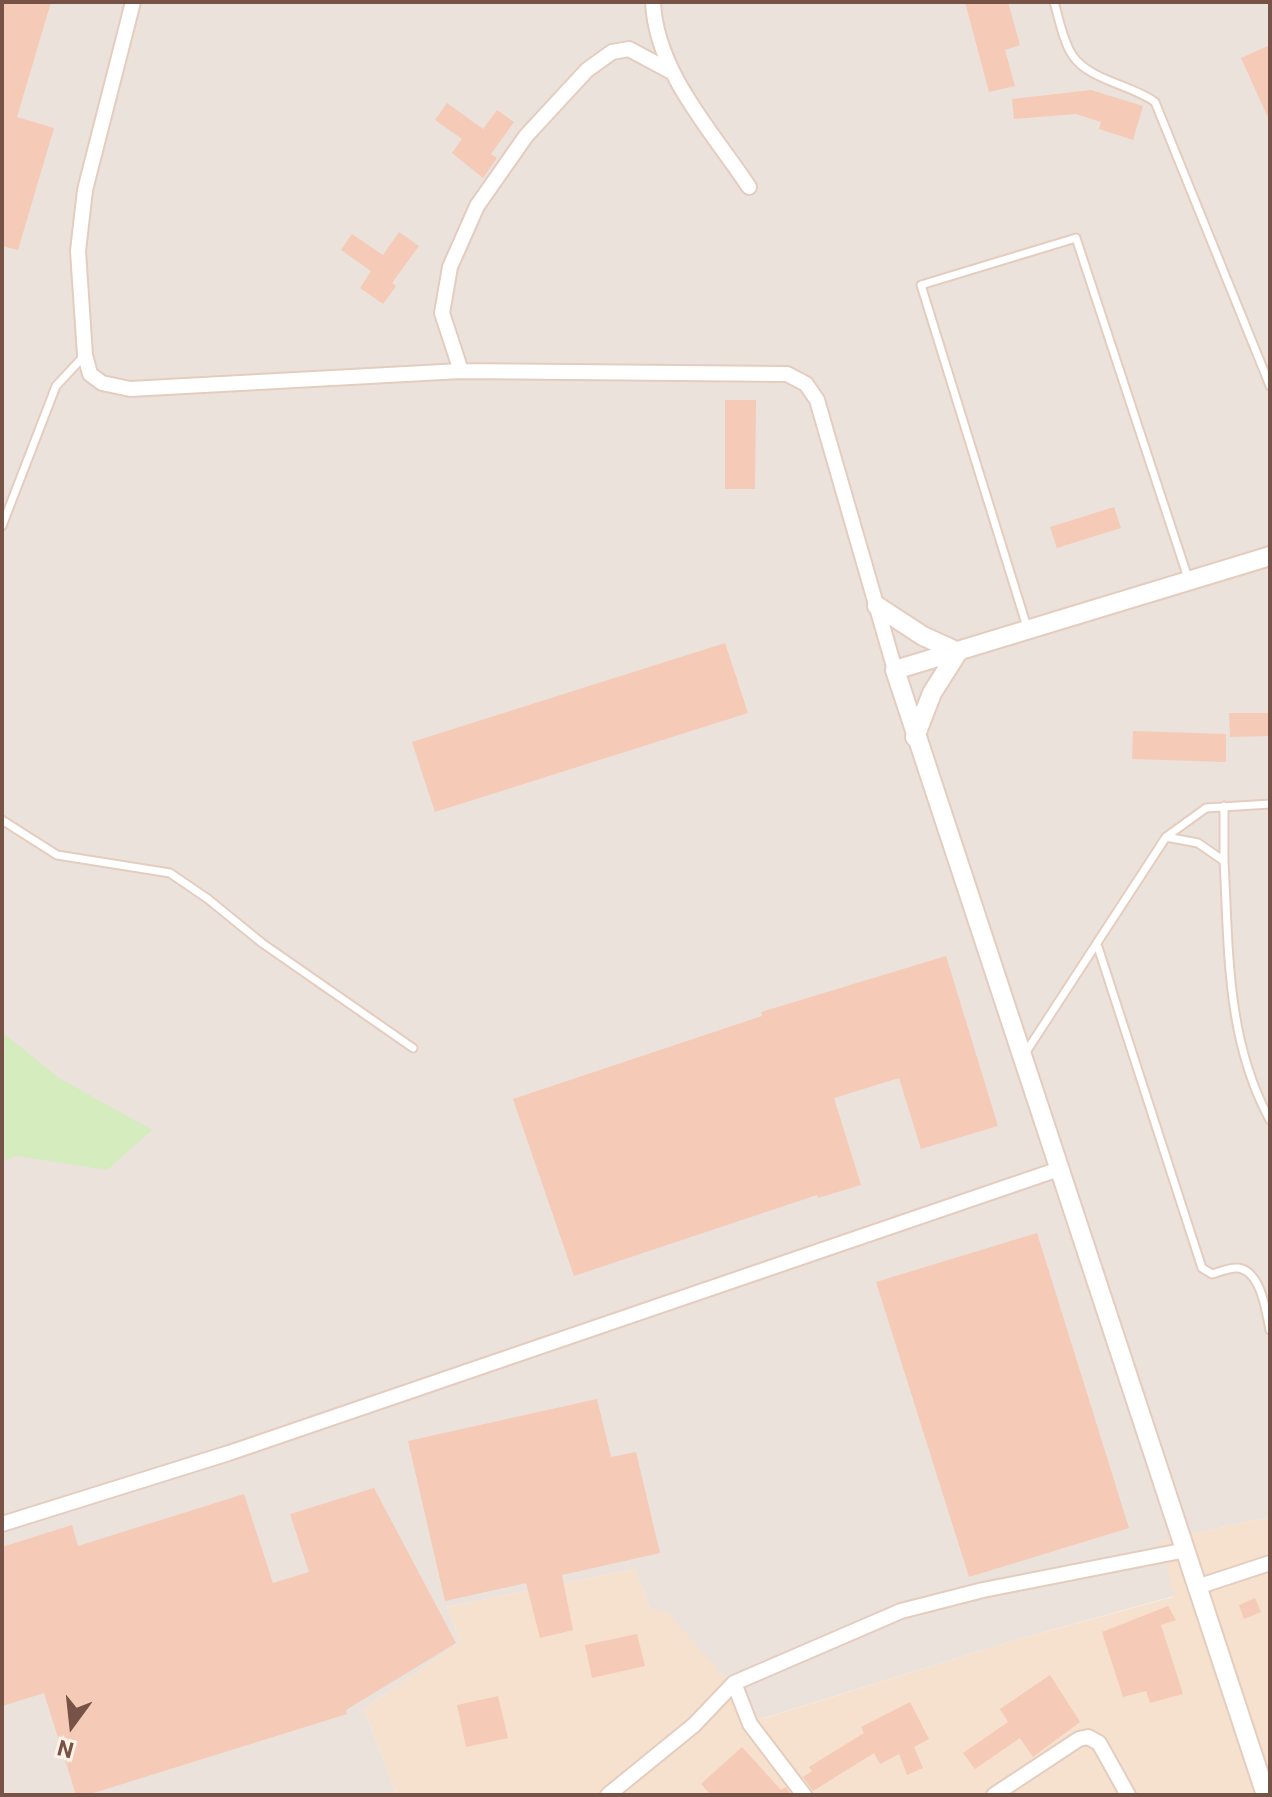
<!DOCTYPE html>
<style>
body{margin:0}
#map{position:relative;width:1272px;height:1797px;overflow:hidden;background:#fef0e0;font-family:Roboto,sans-serif}
canvas{display:block}
.frame{position:absolute;inset:0;border:4px solid #765346;pointer-events:none}
.north{position:absolute;left:32px;top:1685px;width:80px;height:80px;-webkit-text-stroke:6px #fff4e7;paint-order:stroke;rotate:195deg;font-size:22px;font-weight:700;line-height:32px;text-align:center;color:#765346}
.north::after{content:'';display:block;margin:auto;width:28px;height:36px;background:#765346;clip-path:polygon(50% 0,100% 100%,50% 72%,0 100%)}
</style>
<div id="map">
<canvas width="1272" height="1797"></canvas>
<div class="frame"></div>
<div class="north">N</div>
</div>
<script>
const c = document.querySelector('canvas').getContext('2d');
c.lineJoin = 'round';
function paint(path, color) { c.fillStyle = color; c.fill(path, 'evenodd'); }
function trace(path, color, width, dash) { c.strokeStyle = color; c.lineWidth = width; c.lineCap = dash ? 'butt' : 'round'; c.setLineDash(dash || []); c.stroke(path); }
paint(new Path2D(`
 M1270 1517V1795H397L364 1709 461 1641 447 1607 635 1569 650 1609 666 1610 762 1719 1012 1641 1173 1597 1160 1541Z`), '#f6e1ce');
paint(new Path2D(`
 M2 2H1270V1517L1160 1541 1174 1596 1012 1641 761 1719 666 1611 650 1609 635 1569 447 1607 461 1641 364 1709 397 1795H2Z`), '#ece2dc');
paint(new Path2D(`
 M2 1032 59 1078 152 1130 107 1170 17 1156 2 1161Z`), '#d4ecbe');
paint(new Path2D(`
 M2 2H51L17 117 54 128 18 250 2 246Z
 M965 2H1008L1020 45 1005 50 1015 86 989 92Z
 M1270 45V122L1241 58Z
 M1091 90 1143 106 1133 140 1099 129 1101 122 1076 114 1014 119 1012 99Z
 M447 103 483 129 497 110 514 122 491 154 497 158 483 178 452 153 462 139 435 120Z
 M399 232 419 246 392 283 396 286 383 304 360 288 371 271 341 250 352 234 383 255Z
 M725 400H756L755 489H725Z
 M1114 507 1121 528 1057 548 1050 527Z
 M725 643 748 713 435 812 412 742Z
 M1229 713H1270V736L1230 737Z
 M1133 731 1226 734V762L1132 759Z
 M946 956 998 1126 921 1149 899 1078 834 1098 861 1185 818 1198 817 1195 574 1276 513 1099 762 1016 761 1012Z
 M1037 1233 1129 1528 969 1577 876 1282Z
 M597 1399 611 1457 636 1452 660 1553 562 1575 573 1630 540 1638 526 1583 445 1601 408 1441Z
 M374 1488 456 1643 346 1710 347 1714 87 1795H76L44 1693 2 1706V1547L72 1525 78 1546 244 1494 273 1583 309 1572 290 1514Z
 M1255 1598 1261 1612 1244 1619 1239 1605Z
 M1168 1606 1176 1620 1161 1625 1183 1694 1150 1703 1146 1691 1123 1697 1102 1632Z
 M637 1634 645 1666 592 1678 585 1645Z
 M1050 1675 1080 1722 1033 1757 1020 1738 975 1769 963 1753 1008 1722 1000 1709Z
 M498 1696 508 1738 466 1747 457 1705Z
 M910 1702 929 1739 914 1747 923 1768 907 1775 899 1754 880 1764 874 1753 813 1791 803 1777 812 1771 809 1767 864 1733 861 1727Z
 M742 1747 781 1790 786 1787 791 1795H711L701 1784Z`), '#f5cab6');
const service = new Path2D(`
 M1054 2C1059 18 1063 42 1073 56 1089 80 1132 85 1155 102L1270 386
 M2 526 56 386 85 355
 M1027 627 921 285 1076 238 1189 581
 M1224 806V861
 M2 820 57 855 170 873 208 899 262 943 413 1048
 M1166 837 1198 843 1224 861C1229 950 1226 1040 1270 1120
 M1098 947 1202 1268 1212 1274C1219 1272 1231 1267 1238 1268 1261 1271 1266 1311 1270 1330
 M1024 1055 1166 837 1206 808 1270 804`);
const minor = new Path2D(`
 M133 2 85 190 78 251 85 355 90 374 102 383 130 389 461 371 787 374 806 384 817 400 895 670
 M653 2C656 72 712 131 749 187
 M461 371 442 313 450 267 477 206 526 136 587 70 612 52 629 49 670 71
 M2 1524 229 1453 1059 1169
 M1197 1587 1270 1563
 M734 1683 901 1611 983 1590 1186 1550
 M608 1795 694 1725 734 1683 750 1724 804 1795
 M994 1795 1079 1739 1088 1737 1099 1743 1128 1795`);
const tertiary = new Path2D(`
 M877 606 923 636 958 652 932 693 915 737
 M1266 1795 895 670 1270 556`);
trace(service, '#e4cdbe', 11);
trace(minor, '#e4cdbe', 18);
trace(tertiary, '#e4cdbe', 22);
trace(service, '#fff', 7);
trace(minor, '#fff', 14);
trace(tertiary, '#fff', 18);
</script>
